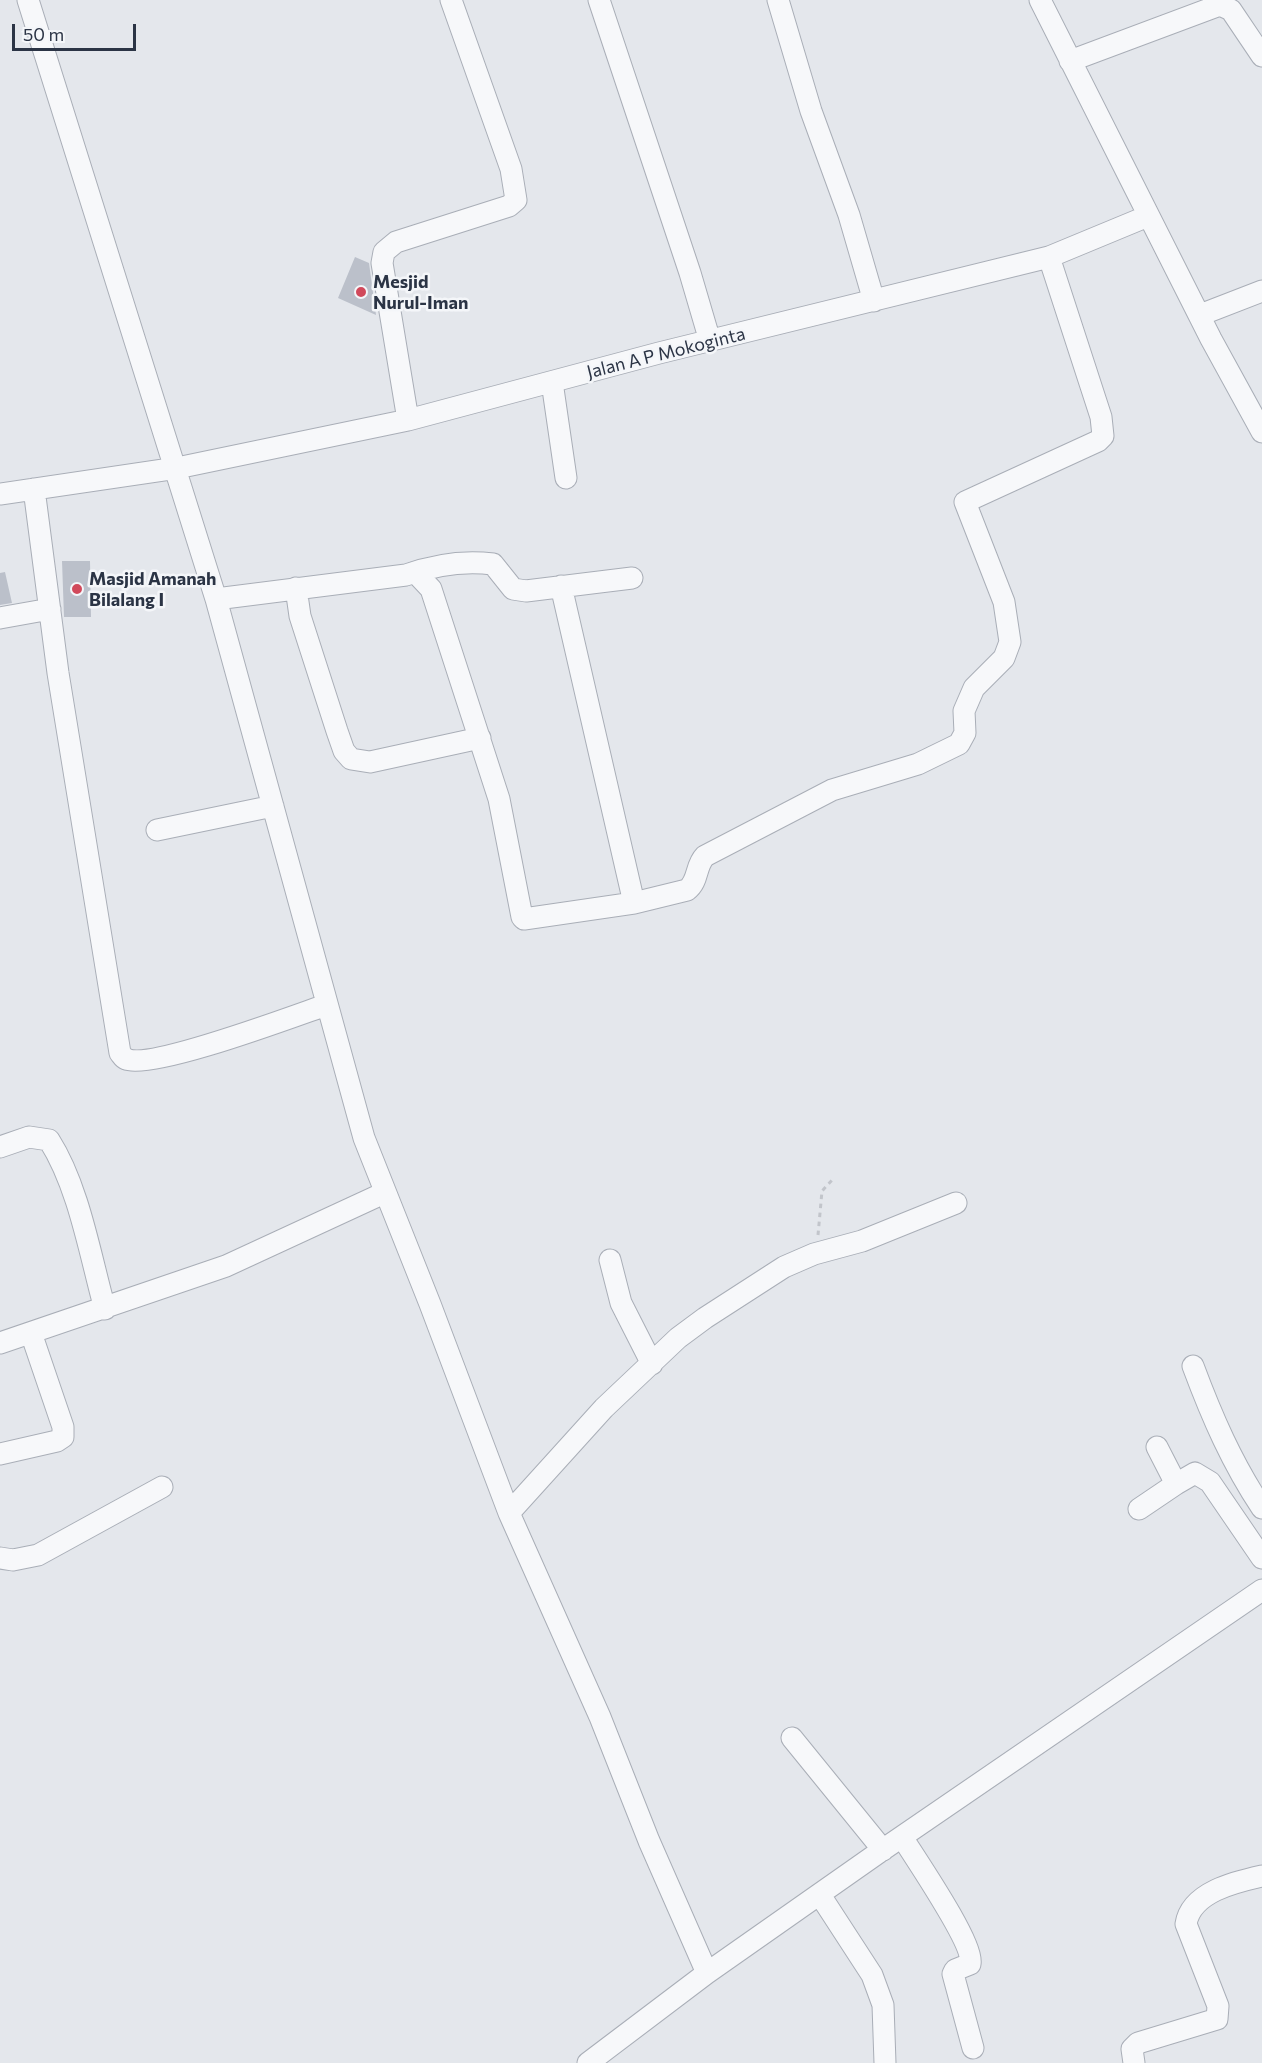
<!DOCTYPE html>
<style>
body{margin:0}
#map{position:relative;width:1262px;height:2063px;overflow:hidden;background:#e4e7ec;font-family:Commissioner,sans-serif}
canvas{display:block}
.scale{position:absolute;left:12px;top:24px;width:124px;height:27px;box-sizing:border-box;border:3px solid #2b3445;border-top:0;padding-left:8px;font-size:18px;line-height:21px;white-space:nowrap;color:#2b3445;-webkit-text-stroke:4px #f4f6f9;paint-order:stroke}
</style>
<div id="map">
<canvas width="1262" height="2063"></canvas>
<div class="scale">50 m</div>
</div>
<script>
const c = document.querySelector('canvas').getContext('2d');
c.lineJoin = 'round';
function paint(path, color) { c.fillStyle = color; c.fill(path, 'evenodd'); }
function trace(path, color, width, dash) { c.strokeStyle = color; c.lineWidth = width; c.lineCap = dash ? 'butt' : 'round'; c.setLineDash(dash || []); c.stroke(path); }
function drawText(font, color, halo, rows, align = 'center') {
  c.font = font + ' Commissioner,sans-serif'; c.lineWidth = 5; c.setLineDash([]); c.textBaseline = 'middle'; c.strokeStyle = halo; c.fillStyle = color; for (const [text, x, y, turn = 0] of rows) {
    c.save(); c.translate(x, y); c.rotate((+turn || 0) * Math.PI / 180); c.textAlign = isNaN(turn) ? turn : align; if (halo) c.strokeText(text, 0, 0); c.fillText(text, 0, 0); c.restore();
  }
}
paint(new Path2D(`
 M355 257 369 263 376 315 338 298Z
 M62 561H90L91 617H64Z
 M5 572 12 603 0 605V573Z`), '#bbc0ca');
const minor = new Path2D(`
 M28 0 216 599 364 1138 430 1304 509 1513 600 1717 649 1841 707 1973
 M599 0 690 273 710 341
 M778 0 811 111 849 215 874 301
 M1040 0 1211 339 1262 432
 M1070 61 1220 5 1231 10 1262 56
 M1200 315 1262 291
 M552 382 566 478
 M408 420 382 263 384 252 396 242 509 206 516 200 511 169 451 0
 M34 489 58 673 120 1053C122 1055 123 1058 126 1059 151 1070 294 1016 326 1005
 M0 494 177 468 408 420 659 353 1049 257 1148 216
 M415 572 431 589 499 799 522 917 524 919 634 903 687 890C699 881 695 866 705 856L832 790 918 764 959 744 965 733 964 711 974 688 1004 658 1010 642 1004 602 965 502 1098 441 1103 436 1101 417 1049 257
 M561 586 634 903
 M296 588 300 616 337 731 344 751 351 759 370 762 480 738
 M216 599 406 575C434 565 462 560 493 564L513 589 526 591 632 578
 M0 618 50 609
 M157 830 273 806
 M0 1147 29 1137 49 1140C79 1187 90 1255 105 1309
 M610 1260 621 1303 652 1364
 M0 1343 226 1266 384 1193
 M1193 1366C1212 1417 1232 1463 1262 1508
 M1157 1447 1176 1484 1195 1473 1210 1482 1262 1558
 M0 1454 57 1441 63 1437V1427L31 1333
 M1139 1509 1176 1484
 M509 1513 604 1408 678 1338 705 1318 784 1267 814 1254 862 1241 956 1203
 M0 1558 13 1560 38 1555 162 1487
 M792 1738 883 1850
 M902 1837C915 1858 975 1945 970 1964L955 1970 953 1974 973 2048
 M820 1895 872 1975 883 2005 885 2063
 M588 2063 707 1973 878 1853 1262 1590
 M1134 2063 1132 2049 1138 2043 1217 2019 1218 2006 1186 1924C1191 1892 1235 1882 1262 1876`);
trace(minor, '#a9aeb7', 23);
trace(new Path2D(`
 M818 1235 822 1191 833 1179`), '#c2c5cb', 3, [4.5, 4.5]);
trace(minor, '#f7f8fa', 21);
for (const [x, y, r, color] of [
 [361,292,6,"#d1495b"],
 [77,589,6,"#d1495b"]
]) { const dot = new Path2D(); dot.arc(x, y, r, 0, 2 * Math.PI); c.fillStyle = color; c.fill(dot); trace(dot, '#f4f6f9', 2); }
drawText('bold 18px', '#2b3445', '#f4f6f9', [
 ["Mesjid",373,282],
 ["Nurul-Iman",373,303],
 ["Masjid Amanah",89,579],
 ["Bilalang I",89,600]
], 'left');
drawText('18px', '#2b3445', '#f4f6f9', [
 ["Jalan A P Mokoginta",666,353,-14]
]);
</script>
